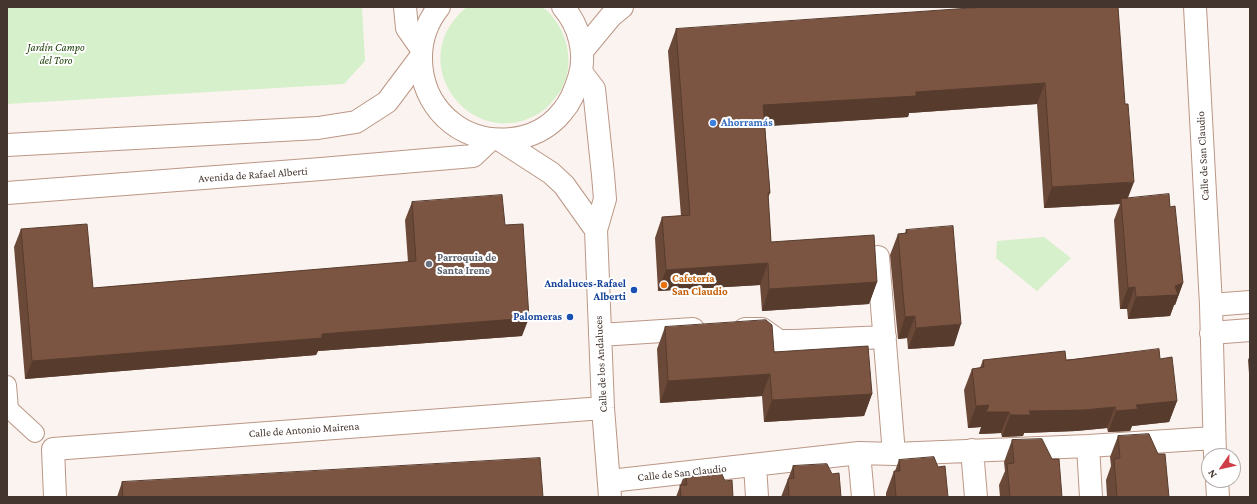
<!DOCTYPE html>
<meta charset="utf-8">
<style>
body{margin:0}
#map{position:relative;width:1257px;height:504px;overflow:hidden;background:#fbf3ef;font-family:"Crimson Pro",serif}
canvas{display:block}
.frame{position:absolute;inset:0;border:8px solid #44352e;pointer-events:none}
.north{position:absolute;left:1201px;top:448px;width:40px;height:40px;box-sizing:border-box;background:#fff;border:1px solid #b4aeab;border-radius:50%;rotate:236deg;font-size:11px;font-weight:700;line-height:16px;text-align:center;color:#44352e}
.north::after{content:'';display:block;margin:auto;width:14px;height:18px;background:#cf3f48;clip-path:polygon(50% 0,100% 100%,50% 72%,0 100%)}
</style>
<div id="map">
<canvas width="1257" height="504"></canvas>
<div class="frame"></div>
<div class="north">N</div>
</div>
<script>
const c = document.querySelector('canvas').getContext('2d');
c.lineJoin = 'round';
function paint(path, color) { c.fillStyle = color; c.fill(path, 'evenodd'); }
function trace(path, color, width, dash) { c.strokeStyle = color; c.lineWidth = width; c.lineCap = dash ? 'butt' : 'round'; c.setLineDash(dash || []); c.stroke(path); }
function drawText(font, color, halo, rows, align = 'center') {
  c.font = font + ' "Crimson Pro",serif'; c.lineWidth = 4; c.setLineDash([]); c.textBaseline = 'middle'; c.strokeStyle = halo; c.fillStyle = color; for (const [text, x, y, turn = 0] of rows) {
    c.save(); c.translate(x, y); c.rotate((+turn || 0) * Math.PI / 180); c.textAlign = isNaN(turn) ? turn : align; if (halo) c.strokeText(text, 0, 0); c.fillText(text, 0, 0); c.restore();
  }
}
paint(new Path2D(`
 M7 7H362L365 61 344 84 7 104Z
 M467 7C478 7 537 5 543 8 549 11 553 17 557 23 571 44 574 76 556 97 552 101 548 107 544 110 475 159 399 62 467 7Z
 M1044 237 1071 258 1037 291 996 258 997 241Z`), '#d6f0cb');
const pedestrian = new Path2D(`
 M7 385 9 409 35 433`);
const minor = new Path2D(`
 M405 7 407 28 421 48
 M439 7C411 42 416 95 452 123 484 148 536 145 562 112 571 102 575 91 579 78 587 54 579 25 563 7
 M1195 7 1211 305 1215 456
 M582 51 611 16 622 7
 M581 72 594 89 603 175 605 199 596 230 603 408 610 497
 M500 140 551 173 564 185 596 230
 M7 145 318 128 356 122 387 102 420 58
 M7 193 321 169 473 156 491 139
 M878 257 894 454
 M1211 305 1250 302
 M745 329H762L779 341H794L885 337
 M1211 333 1250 330
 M600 335 693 329
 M1088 446 1091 497
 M972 450 976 497
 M859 453 863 497
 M755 465 757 497
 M1217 480 1218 497
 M610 481 859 453 894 454 1088 446 1214 438
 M55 497 53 449 603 408`);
trace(pedestrian, '#bb9786', 20);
trace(minor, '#bb9786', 24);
trace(pedestrian, '#fff', 18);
trace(minor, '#fff', 22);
paint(new Path2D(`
 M1118 7 1128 198 1170 207 1183 283 1175 305H1174L1170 316 1128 319 1127 309H1120L1114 220 1120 204 1044 208 1037 104 909 113 908 117 765 126 770 193 768 198 771 242 877 282 869 304 762 311 760 285 658 291 655 238 662 217 681 216 668 51 676 29Z
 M412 202 505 225 522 336 318 351 316 355 25 379 14 247 21 229 93 288 408 262 405 220Z
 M906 230 954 346 908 349 907 338 898 339 890 255 898 234 905 233Z
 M665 327 774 352 872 394 864 416 764 422 762 396 660 403 657 349Z
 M1250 355V387L1248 360Z
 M1160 359 1177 401 1169 422 1132 426 1130 431 1108 432 1107 428 1076 431 1024 433 1023 436 1002 437 1001 433 979 434 981 427 968 428 964 390 972 369 980 368 983 360Z
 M1118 436 1169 497H1107L1106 480 1111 466 1110 457Z
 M1012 440 1062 497H1000L999 485 1005 471 1004 462Z
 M899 460 948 497H886V493L894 471H895Z
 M793 466 841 497H781Z
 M685 473 733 497H676Z
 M122 482 543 497H117Z`), '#6b4939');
paint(new Path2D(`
 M1045 83 1037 104 909 113 908 117 755 127 763 105 916 92Z
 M1134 182 1126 203 1121 199 1120 204 1044 208 1052 187Z
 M768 263 760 285 658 291 666 270Z
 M877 282 869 304 762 311 769 289Z
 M1183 283 1175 305H1174L1170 316 1128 319 1136 297 1175 286Z
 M1135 287 1127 309H1120L1128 288Z
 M915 316 907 338 898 339 905 317Z
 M529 318 522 336 318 351 316 355 25 379 32 361 322 334Z
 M961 324 954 346 908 349 916 328Z
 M770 374 762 396 660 403 668 381Z
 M872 394 864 416 764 422 772 400Z
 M1177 401 1169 422 1132 426 1130 431 1108 432 1116 411 1136 405Z
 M989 405 981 427 968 428 976 406Z
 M1115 407 1107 428 1076 431 1024 433 1023 436 1002 437 1010 415 1029 411Z
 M986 412H1009L1001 433 979 434Z`), '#573c2e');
const building = new Path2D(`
 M985 7H1118L1125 104H1128L1134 182 1052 187 1045 83 916 92V96L763 105 770 193H768L771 242 874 235 877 282 769 289 768 263 666 270 662 217 690 215 676 29Z
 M1169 194 1170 207 1175 206 1183 283 1175 286 1178 295 1136 297 1135 287 1128 288 1121 199Z
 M502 195 505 225 523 224 529 318 322 334V338L32 361 21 229 87 224 93 288 416 261 412 202Z
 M953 226 961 324 916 328 915 316 905 317 898 234 907 233 906 230Z
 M766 320 772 325 774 352 868 346 872 394 772 400 770 374 668 381 665 327Z
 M1159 349 1160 359 1172 357 1177 401 1136 405 1138 409 1116 411 1115 407 1084 410 1029 411 1031 415H1010L1009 412H986L989 405 976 406 972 369 984 367 983 360 1065 351 1066 360Z
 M1149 434 1158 454H1165L1169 497H1117L1114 459 1120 458 1118 436Z
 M1042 439 1052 459H1059L1062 497H1010L1007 464 1014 463 1012 440Z
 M934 457 938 467 945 466 948 497H896L894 471H900L899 460Z
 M540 458 543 497H123L122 482Z
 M827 464 832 474 839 473 841 497H789L788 479 794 478 793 466Z
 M720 470 725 481 732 480 733 497H681L680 485H687L685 473Z`);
paint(building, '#7c5542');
trace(building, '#573c2e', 1);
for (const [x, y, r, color] of [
 [713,123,4,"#3f7fe0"],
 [429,264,4,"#6b7280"],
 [664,285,4,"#e8710a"],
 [634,290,4,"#1a4fb4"],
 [570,317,4,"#1a4fb4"]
]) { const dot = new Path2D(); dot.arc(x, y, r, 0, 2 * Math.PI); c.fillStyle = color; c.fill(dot); trace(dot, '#fff', 1.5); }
drawText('italic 11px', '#20410b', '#fff', [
 ["Jardín Campo",56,48],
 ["del Toro",56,61]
]);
drawText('bold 11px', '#366cbe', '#fff', [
 ["Ahorramás",721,123]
], 'left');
drawText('11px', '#44352e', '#fff', [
 ["Calle de San Claudio",1203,156,-93],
 ["Avenida de Rafael Alberti",253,175,-4],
 ["Calle de los Andaluces",601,364,-93],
 ["Calle de Antonio Mairena",304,430,-4],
 ["Calle de San Claudio",682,473,-6]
]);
drawText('bold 11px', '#5b616d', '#fff', [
 ["Parroquia de",437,258],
 ["Santa Irene",437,271]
], 'left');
drawText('bold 11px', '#c56008', '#fff', [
 ["Cafetería",672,279],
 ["San Claudio",672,292]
], 'left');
drawText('bold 11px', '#164399', '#fff', [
 ["Andaluces-Rafael",626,284],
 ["Alberti",626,297],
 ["Palomeras",562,317]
], 'right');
</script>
